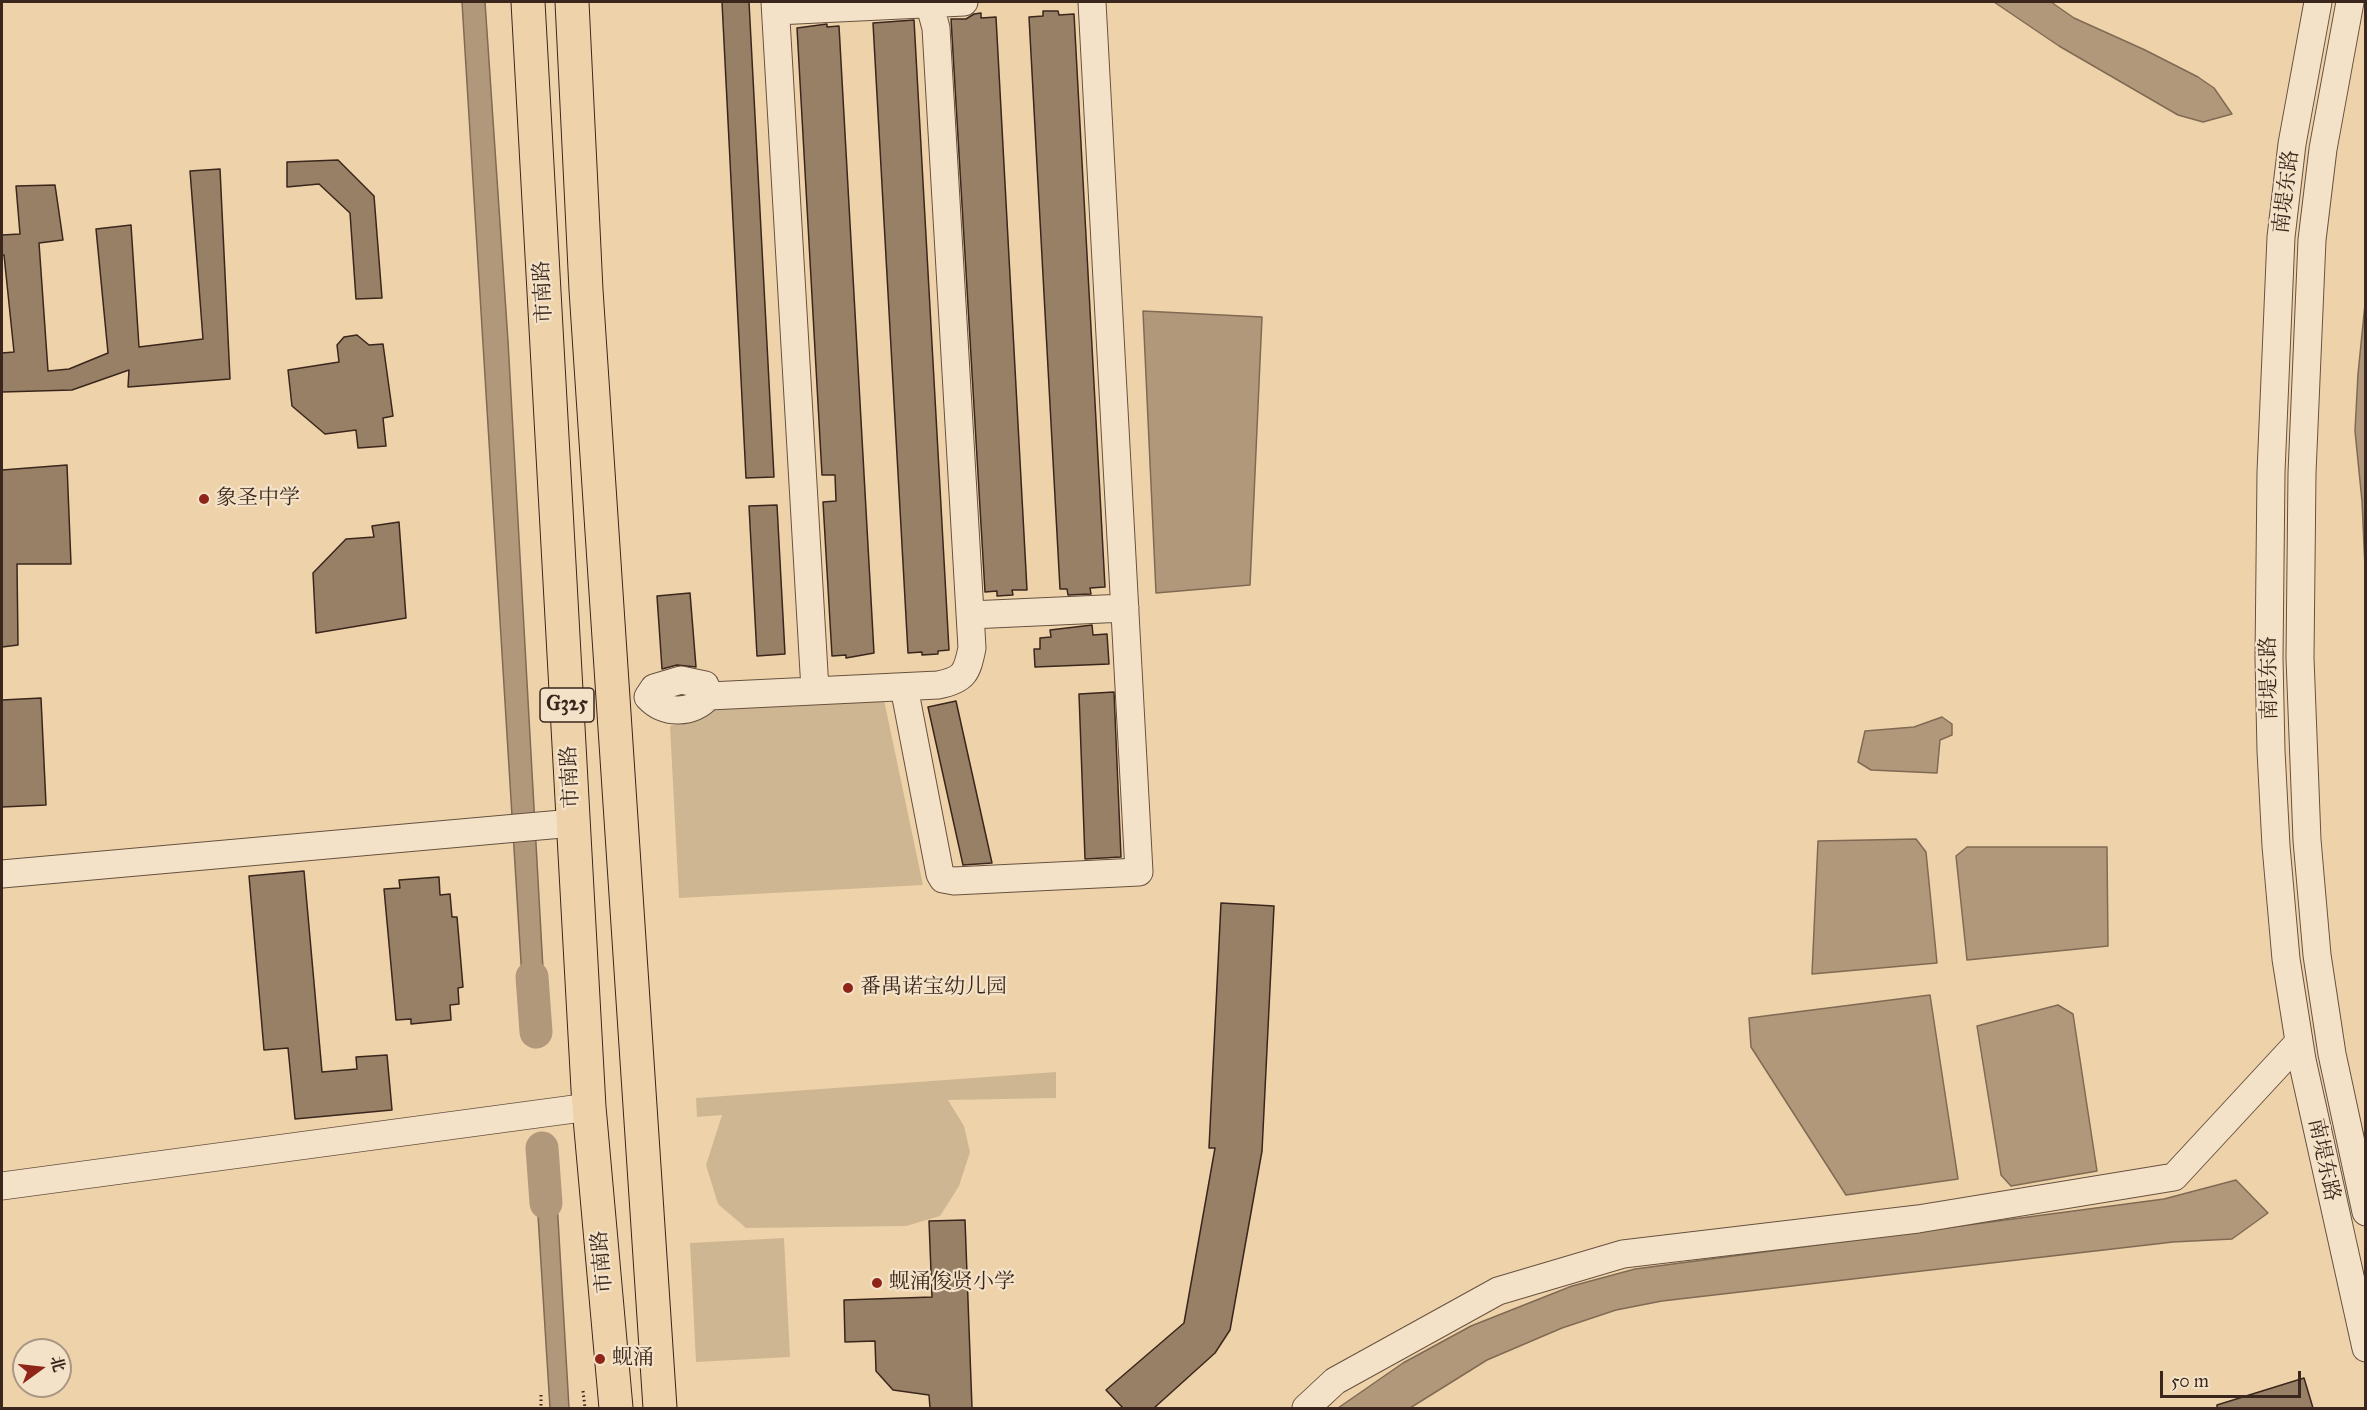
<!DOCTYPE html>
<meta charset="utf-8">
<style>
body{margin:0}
#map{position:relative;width:2367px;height:1410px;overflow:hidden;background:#eed3aa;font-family:"IM FELL Great Primer","Noto Serif SC",serif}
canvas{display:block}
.frame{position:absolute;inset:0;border:3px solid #3a261c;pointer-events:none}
.north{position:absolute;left:12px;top:1338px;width:60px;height:60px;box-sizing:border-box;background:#f4e2c8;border:2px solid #aa9783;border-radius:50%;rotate:75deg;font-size:16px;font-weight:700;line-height:24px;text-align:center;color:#3a261c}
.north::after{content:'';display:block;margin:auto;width:21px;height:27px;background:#8f2418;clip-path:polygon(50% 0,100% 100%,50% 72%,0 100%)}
.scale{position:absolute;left:2160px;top:1371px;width:141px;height:27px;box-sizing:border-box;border:3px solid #3a261c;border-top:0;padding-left:8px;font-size:18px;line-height:21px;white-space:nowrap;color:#3a261c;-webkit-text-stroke:4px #f4e2c8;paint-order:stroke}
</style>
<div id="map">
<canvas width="2367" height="1410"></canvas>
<div class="frame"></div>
<div class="north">北</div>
<div class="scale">50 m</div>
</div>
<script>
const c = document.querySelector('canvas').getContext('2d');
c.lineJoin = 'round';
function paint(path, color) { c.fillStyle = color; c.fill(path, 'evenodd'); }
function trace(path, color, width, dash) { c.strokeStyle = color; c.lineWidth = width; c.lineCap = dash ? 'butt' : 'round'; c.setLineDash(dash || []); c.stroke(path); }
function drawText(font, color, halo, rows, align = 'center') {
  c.font = font + ' "IM FELL Great Primer","Noto Serif SC",serif'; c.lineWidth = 4.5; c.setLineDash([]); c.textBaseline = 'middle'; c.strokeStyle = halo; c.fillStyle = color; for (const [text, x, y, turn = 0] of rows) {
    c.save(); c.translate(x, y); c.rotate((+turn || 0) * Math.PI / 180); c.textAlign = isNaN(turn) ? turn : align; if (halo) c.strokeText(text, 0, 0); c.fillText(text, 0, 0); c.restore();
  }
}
paint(new Path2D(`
 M884 700 923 885 679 898 670 726 707 715 714 705Z
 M1056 1072V1098L948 1100 964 1126 970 1152 959 1186 940 1216 906 1226 746 1228 718 1204 706 1165 722 1115 697 1117 696 1098Z
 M784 1238 790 1357 696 1362 690 1243Z`), '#cfb692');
const water = new Path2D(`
 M462 2H485L508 341 545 1005 535 1021 524 1011Z
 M1994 2H2051L2074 18 2145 50 2198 77 2214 88 2232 114 2203 122 2178 115 2059 46Z
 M2365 304V567L2362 501 2355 431 2358 374Z
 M1143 311 1262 317 1250 585 1156 593Z
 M1942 717 1952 724V735L1940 740 1937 773 1871 770 1858 762 1865 731 1914 727Z
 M1916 839 1926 852 1937 963 1812 974 1818 841Z
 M1967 847H2107L2108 946 1967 960 1956 856Z
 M1930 995 1958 1179 1846 1195 1751 1047 1749 1018Z
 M2058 1005 2073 1014 2097 1171 2011 1186 2001 1175 1977 1026Z
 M543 1157 555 1167 569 1408H550L535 1167Z
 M2236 1180 2268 1213 2232 1239 2173 1242 1662 1301 1616 1310 1562 1328 1487 1360 1410 1408H1338L1403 1363 1471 1326 1572 1286 1635 1269 2164 1199Z`);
paint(water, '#b1987a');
trace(water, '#816a54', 1.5);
trace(new Path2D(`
 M532 977 536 1032
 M542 1148 546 1203`), '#b1987a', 33);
const building = new Path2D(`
 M722 2H749L774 477 746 478Z
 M1043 11H1058L1059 15 1074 14 1105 587 1090 588 1091 594 1068 595 1067 589H1060L1029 17 1043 16Z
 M981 13V18L996 17 1027 590H1012L1013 595 997 596V591L985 592 951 19H966L974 14Z
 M914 20 949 650 938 651V654L922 655V652L908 653 873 23Z
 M827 24V27L839 26 874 653 846 658V655L832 656 823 502 836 501 835 475H822L797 28Z
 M338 160 374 196 382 298 356 299 350 213 319 184 287 187V162Z
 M220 169 230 379 128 387 129 370 72 390 2 392V353L14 352 4 255H2V235L20 234 16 186 55 185 63 240 39 243 48 371 69 369 108 353 96 229 131 225 139 347 203 339 190 171Z
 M357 335 369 345 383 344 393 416 383 418 386 446 358 448 356 430 325 434 292 406 288 370 339 362 337 345 344 337Z
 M67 465 71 564H17L18 645 2 647V470Z
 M777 505 785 654 757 656 749 506Z
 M399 522 406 618 316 633 313 573 346 539 374 537 372 526Z
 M690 593 696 667 677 665 662 669 657 596Z
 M1092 625 1093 635 1107 634 1109 664 1035 667 1034 649H1040V638L1051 637 1050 630Z
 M1114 692 1121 857 1085 859 1079 694Z
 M41 698 46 805 2 807V700Z
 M956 701 992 863 963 865 928 707Z
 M304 871 322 1072 357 1069 356 1057 387 1055 392 1110 295 1119 288 1048 264 1050 249 876Z
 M439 877 440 895 450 894 452 917H457L463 987 458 988 459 1004 450 1005 451 1020 411 1024V1019L396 1020 384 889 400 888 399 880Z
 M1221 903 1274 906 1262 1151 1230 1330 1215 1353 1154 1408H1123L1106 1390 1184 1323 1215 1148H1209Z
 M965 1220 972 1408H930L929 1395 893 1390 876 1371 875 1341 845 1342 844 1300 932 1297 929 1221Z
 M2304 1378 2313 1408H2217V1405Z`);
paint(building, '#988066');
trace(building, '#3a261c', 1.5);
const minor = new Path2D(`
 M775 2 815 690
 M2318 2 2292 144 2281 237 2271 472 2269 658 2271 751 2276 846 2286 959 2302 1060 2366 1348
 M2350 2 2323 149 2312 240 2302 473 2300 658 2307 840 2317 955 2332 1054 2366 1212
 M776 11 964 2
 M970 615 1125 608
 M681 680 705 685 709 696C692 714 665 715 648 697L654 688Z
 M904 687 940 874 943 879 954 881 1139 872 1092 2
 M709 696 938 685C964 680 967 673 972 648L936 28 929 2
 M2 874 573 823
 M2 1186 589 1107
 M1306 1408 1335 1381 1498 1291 1623 1254 1918 1219 2174 1177 2299 1042`);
const highway = new Path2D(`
 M528 2 589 1107 616 1408
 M572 2 586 290 660 1408`);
trace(minor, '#675140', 29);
trace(highway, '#3a261c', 35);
trace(new Path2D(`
 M583 1391 585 1408
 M541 1395V1408`), '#3a261c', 3, [1.5, 3]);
trace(minor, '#f4e2c8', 27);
trace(highway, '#eed3aa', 33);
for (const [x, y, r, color] of [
 [204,499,6,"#8f2418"],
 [848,988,6,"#8f2418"],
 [877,1283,6,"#8f2418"],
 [600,1359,6,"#8f2418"]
]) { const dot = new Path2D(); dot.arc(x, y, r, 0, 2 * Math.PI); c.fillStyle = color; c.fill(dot); trace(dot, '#f4e2c8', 2); }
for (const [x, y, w] of [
 [567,705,54]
]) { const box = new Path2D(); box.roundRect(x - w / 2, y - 17, w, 34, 4.5); c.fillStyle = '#f4e2c8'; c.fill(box); trace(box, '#3a261c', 1.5); }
drawText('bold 20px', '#3a261c', null, [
 ["G325",567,705]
]);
drawText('21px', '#3a261c', '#f4e2c8', [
 ["南堤东路",2287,192,-83],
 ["市南路",544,292,-93],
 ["南堤东路",2270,678,-91],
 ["市南路",571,777,-93],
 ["南堤东路",2323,1160,78],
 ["市南路",603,1262,-95]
]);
drawText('21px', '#3a261c', '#f4e2c8', [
 ["象圣中学",216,499],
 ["番禺诺宝幼儿园",860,988],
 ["蚬涌俊贤小学",889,1283],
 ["蚬涌",612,1359]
], 'left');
</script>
